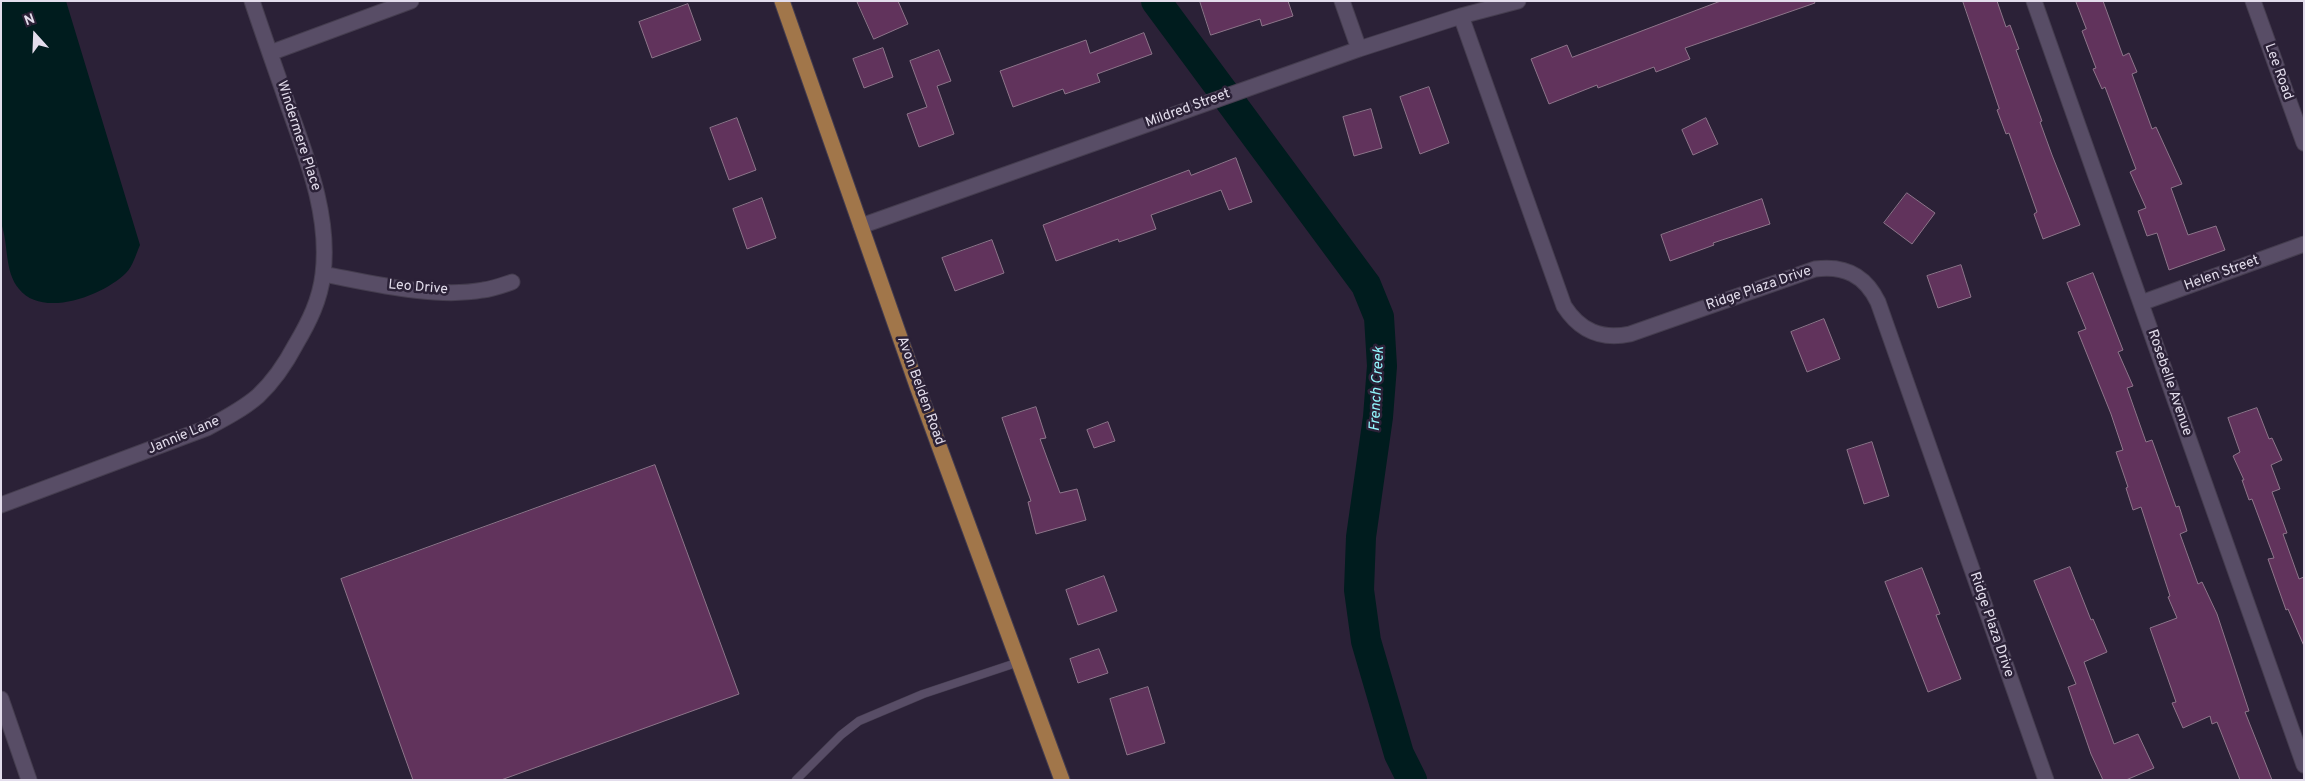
<!DOCTYPE html>
<style>
body{margin:0}
#map{position:relative;width:2305px;height:781px;overflow:hidden;background:#2b2137;font-family:Overpass,sans-serif}
canvas{display:block}
.frame{position:absolute;inset:0;border:2px solid #e3ddec;pointer-events:none}
.north{position:absolute;left:10px;top:10px;width:50px;height:50px;-webkit-text-stroke:4px #2b2137;paint-order:stroke;rotate:340deg;font-size:14px;font-weight:700;line-height:20px;text-align:center;color:#e3ddec}
.north::after{content:'';display:block;margin:auto;width:18px;height:22px;background:#e3ddec;clip-path:polygon(50% 0,100% 100%,50% 72%,0 100%)}
</style>
<div id="map">
<canvas width="2305" height="781"></canvas>
<div class="frame"></div>
<div class="north">N</div>
</div>
<script>
const c = document.querySelector('canvas').getContext('2d');
c.lineJoin = 'round';
function paint(path, color) { c.fillStyle = color; c.fill(path, 'evenodd'); }
function trace(path, color, width, dash) { c.strokeStyle = color; c.lineWidth = width; c.lineCap = dash ? 'butt' : 'round'; c.setLineDash(dash || []); c.stroke(path); }
function drawText(font, color, halo, rows, align = 'center') {
  c.font = font + ' Overpass,sans-serif'; c.lineWidth = 5; c.setLineDash([]); c.textBaseline = 'middle'; c.strokeStyle = halo; c.fillStyle = color; for (const [text, x, y, turn = 0] of rows) {
    c.save(); c.translate(x, y); c.rotate((+turn || 0) * Math.PI / 180); c.textAlign = isNaN(turn) ? turn : align; if (halo) c.strokeText(text, 0, 0); c.fillText(text, 0, 0); c.restore();
  }
}
paint(new Path2D(`
 M1 1H66L140 245C136 254 133 266 126 273 104 295 43 319 19 289 4 271 9 245 1 223Z`), '#001c1e');
trace(new Path2D(`
 M1156 1 1366 285 1379 317 1382 366 1378 417 1361 537 1359 590 1366 641 1399 754 1412 780`), '#001c1e', 30);
const building = new Path2D(`
 M857 1H898L908 24 874 39Z
 M1200 1H1288L1293 16 1262 26 1260 19 1211 35Z
 M1721 1H1814L1815 3 1685 48 1690 59 1656 72 1654 67 1598 88 1597 85 1549 104 1531 59 1567 45 1572 57Z
 M1963 1H1997L2006 27 2010 25 2019 49 2016 50 2042 121 2040 122 2052 155 2080 225 2043 239 2034 214 2037 212 2009 133 2006 134 1997 110 1999 109Z
 M2076 1H2103L2123 56 2129 53 2137 72 2132 74 2152 129 2156 127 2182 184 2171 188 2188 235 2216 226 2225 250 2169 270 2157 233 2147 236 2138 211 2146 208 2130 172 2136 169 2105 87 2102 89 2093 69 2096 68 2082 31 2086 29Z
 M688 4 701 40 652 58 639 22Z
 M1144 33 1152 54 1097 74 1100 82 1065 94 1063 89 1013 107 1000 71 1086 40 1090 53Z
 M883 48 893 77 864 88 853 59Z
 M939 50 951 81 937 86 954 134 919 147 907 114 927 107 910 61Z
 M1429 87 1449 143 1420 154 1400 97Z
 M1371 109 1382 148 1354 156 1343 117Z
 M737 118 756 170 729 180 710 128Z
 M1706 118 1718 144 1693 155 1682 130Z
 M1236 158 1252 202 1229 210 1221 190 1151 215 1156 229 1119 242 1118 239 1056 261 1043 225 1189 170 1191 175Z
 M1907 193 1935 213 1912 244 1884 223Z
 M762 198 776 238 747 249 733 209Z
 M1762 199 1770 224 1713 243 1714 245 1670 261 1661 235Z
 M992 240 1004 273 955 291 942 258Z
 M1961 265 1971 297 1938 308 1927 276Z
 M2093 273 2123 350 2118 352 2133 386 2127 388 2146 442 2152 440 2176 507 2179 506 2187 531 2180 534 2198 584 2202 582 2217 614 2249 711 2245 712 2272 780H2240L2217 722 2212 724 2210 716 2183 728 2172 703 2176 702 2150 628 2177 618 2168 597 2170 596 2141 507 2133 510 2126 488 2128 487 2116 452 2123 450 2111 414 2078 332 2086 329 2067 283Z
 M1824 319 1840 359 1807 372 1791 332Z
 M1036 407 1046 438 1040 439 1060 493 1077 489 1086 520 1036 534 1028 502 1031 501 1002 418Z
 M2257 408 2269 439 2272 438 2282 460 2271 465 2280 489 2272 492 2287 533 2283 534 2299 579 2304 577V646L2288 609 2286 610 2268 559 2274 558 2252 499 2249 500 2242 480H2244L2233 456 2240 452 2228 418Z
 M1108 422 1115 441 1094 448 1087 430Z
 M1872 442 1889 496 1864 504 1847 450Z
 M655 465 739 694 501 780H413L341 579Z
 M2070 567 2091 620 2093 619 2107 652 2084 662 2114 744 2138 734 2154 768 2126 780H2103L2091 754 2068 687 2076 684 2034 581Z
 M1922 568 1940 614 1936 615 1961 679 1928 692 1885 582Z
 M1104 576 1117 611 1078 625 1066 590Z
 M1099 649 1108 673 1078 683 1070 659Z
 M1148 687 1165 743 1127 755 1110 699Z`);
paint(building, '#61335c');
trace(building, '#8d758a', 1);
const lane = new Path2D(`
 M796 780 841 735 859 721 923 694 1019 662`);
const street = new Path2D(`
 M1342 1 1359 49
 M2034 1 2304 765
 M2253 1 2304 143
 M1461 16 1564 306C1580 331 1601 340 1630 334L1815 269C1844 265 1865 275 1878 302L2046 780
 M270 53 411 1
 M861 226 1359 49 1461 16 1518 1
 M323 274C371 283 435 299 483 290 493 289 503 285 512 282
 M2141 303 2304 244
 M1 505 207 428C224 419 243 409 258 396 274 381 286 363 296 344 309 322 320 300 323 274 330 217 308 161 289 108 277 73 264 37 252 1
 M1 699 29 780`);
const primary = new Path2D(`
 M782 1 917 386 1062 780`);
trace(lane, '#453d4f', 9);
trace(street, '#453d4f', 17);
trace(primary, '#453d4f', 17);
trace(lane, '#584d66', 8);
trace(street, '#584d66', 15);
trace(primary, '#a1764a', 15);
drawText('14px', '#e3ddec', '#2b2137', [
 ["Lee Road",2278,72,70],
 ["Mildred Street",1188,109,-20],
 ["Windermere Place",298,136,72],
 ["Helen Street",2222,274,-20],
 ["Leo Drive",418,288,5],
 ["Ridge Plaza Drive",1759,289,-19],
 ["Rosebelle Avenue",2169,383,71],
 ["Avon Belden Road",920,391,70],
 ["Jannie Lane",184,436,-23],
 ["Ridge Plaza Drive",1991,625,71]
]);
drawText('italic 15px', '#92f6fd', '#2b2137', [
 ["French Creek",1378,389,-87]
]);
</script>
